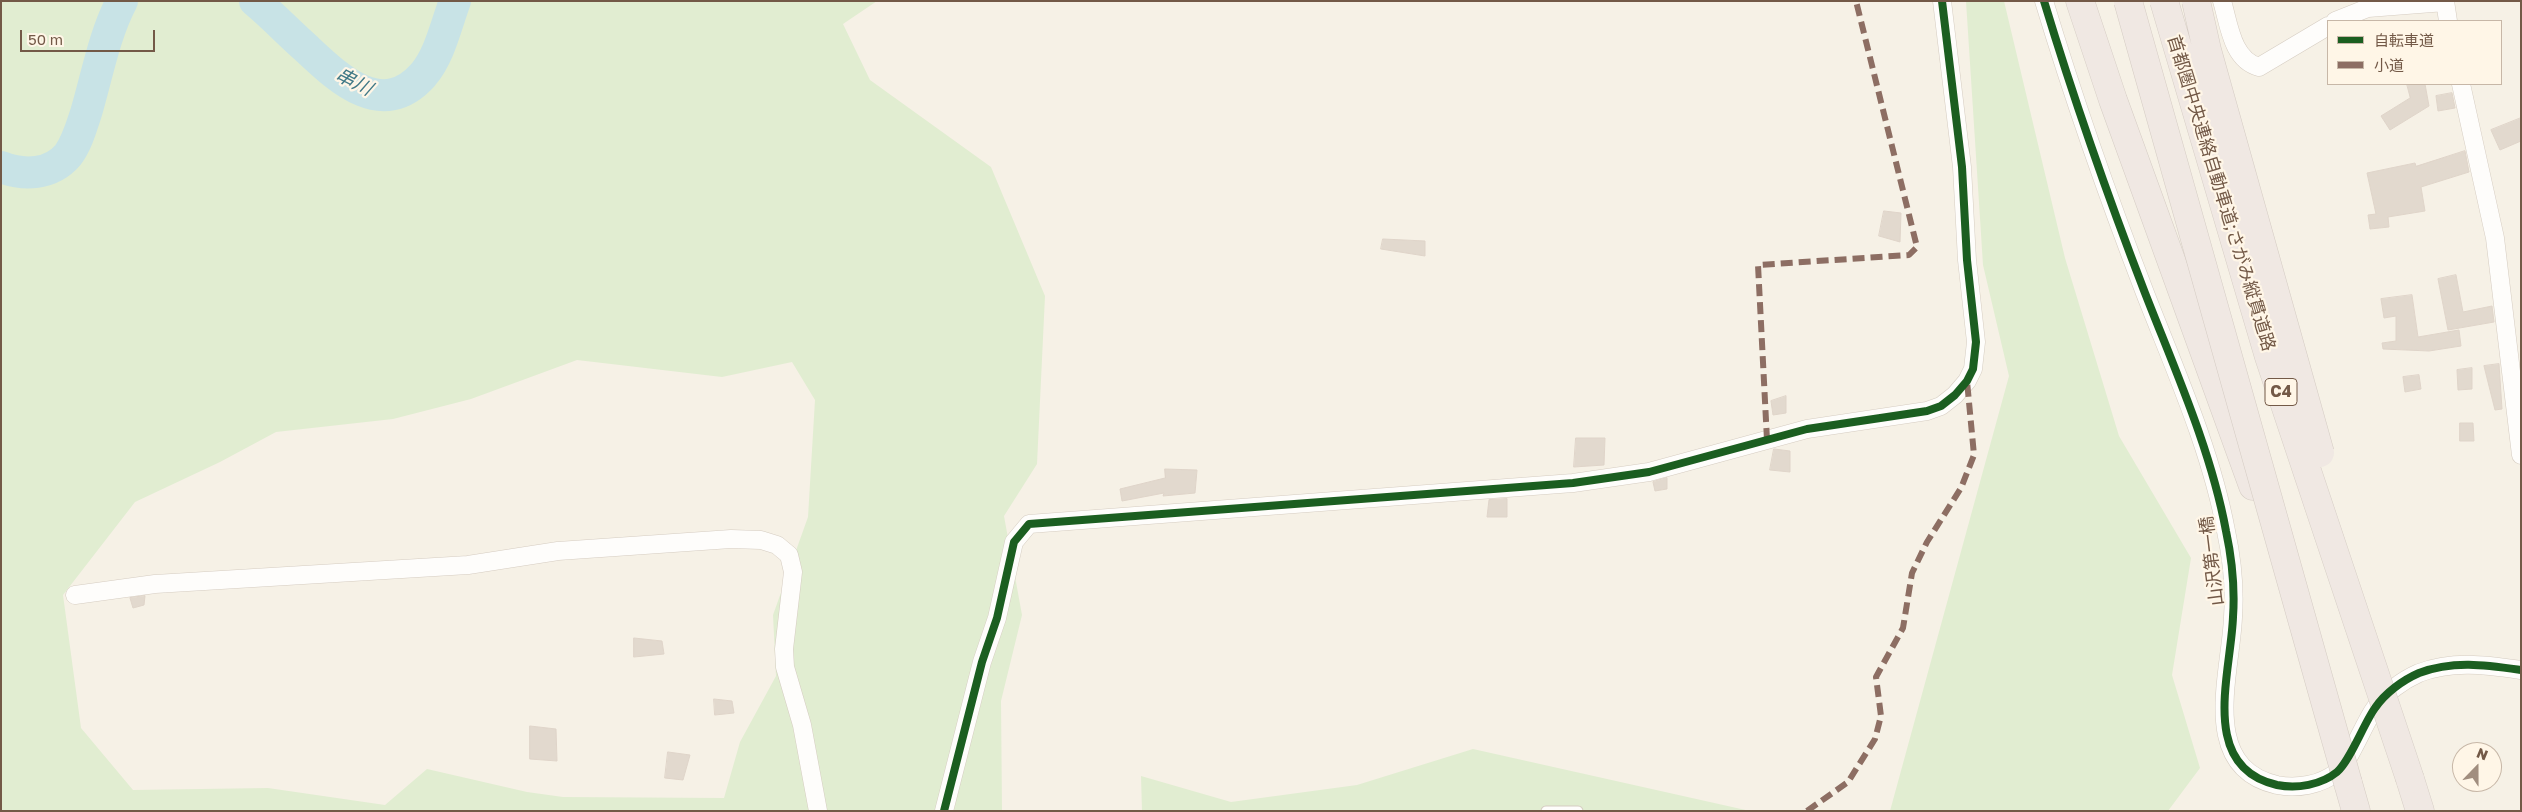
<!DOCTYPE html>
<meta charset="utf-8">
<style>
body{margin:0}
#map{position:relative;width:2522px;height:812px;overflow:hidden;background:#f6f1e6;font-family:"Golos Text","Noto Sans JP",sans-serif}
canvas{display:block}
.frame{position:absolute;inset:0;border:2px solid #735947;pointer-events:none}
.legend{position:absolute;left:2327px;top:20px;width:175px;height:65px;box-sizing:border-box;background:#fff6e7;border:1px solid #c7b7a7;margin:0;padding:6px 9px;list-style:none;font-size:15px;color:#735947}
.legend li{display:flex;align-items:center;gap:10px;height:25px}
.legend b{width:25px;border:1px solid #c7b7a7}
.north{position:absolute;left:2452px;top:742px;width:50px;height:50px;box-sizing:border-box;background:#fff6e7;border:1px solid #c7b7a7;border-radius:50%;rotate:22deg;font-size:14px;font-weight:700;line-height:20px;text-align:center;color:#735947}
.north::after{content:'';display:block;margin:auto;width:18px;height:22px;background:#a18e7f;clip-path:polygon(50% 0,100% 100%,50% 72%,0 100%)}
.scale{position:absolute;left:20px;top:30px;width:135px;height:22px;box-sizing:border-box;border:2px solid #735947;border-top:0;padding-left:6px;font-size:15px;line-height:18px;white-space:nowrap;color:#735947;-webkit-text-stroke:4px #fff6e7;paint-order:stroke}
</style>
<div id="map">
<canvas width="2522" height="812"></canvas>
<div class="frame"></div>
<ul class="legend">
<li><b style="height:6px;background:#1b5e20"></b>自転車道</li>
<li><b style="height:6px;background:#8d6e63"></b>小道</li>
</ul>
<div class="north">N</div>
<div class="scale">50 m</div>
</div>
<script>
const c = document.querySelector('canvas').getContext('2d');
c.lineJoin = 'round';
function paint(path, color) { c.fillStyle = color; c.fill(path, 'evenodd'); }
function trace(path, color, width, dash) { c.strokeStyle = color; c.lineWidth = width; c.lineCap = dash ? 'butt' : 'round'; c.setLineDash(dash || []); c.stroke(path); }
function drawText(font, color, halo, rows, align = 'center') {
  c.font = font + ' "Golos Text","Noto Sans JP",sans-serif'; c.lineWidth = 4.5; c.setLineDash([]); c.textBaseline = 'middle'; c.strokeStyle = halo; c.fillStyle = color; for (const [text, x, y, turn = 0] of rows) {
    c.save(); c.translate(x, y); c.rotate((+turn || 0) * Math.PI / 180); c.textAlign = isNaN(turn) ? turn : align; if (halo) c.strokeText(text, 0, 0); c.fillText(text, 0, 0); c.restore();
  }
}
paint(new Path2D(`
 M1 1H877L843 24 870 80 991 167 1045 296 1037 464 1004 516 1022 615 1001 701 1002 811H1ZM577 360 722 377 792 362 815 400 808 517 773 615 776 676 740 742 724 798 563 797 527 792 427 769 385 805 268 788 133 790 81 728 63 595 135 502 220 462 276 432 393 419 471 399Z
 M1966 1H2004L2065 258 2119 436 2191 558 2172 675 2200 768 2168 811H1890L2009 376 1983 265Z
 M1473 749 1750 811H1142L1141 776 1231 802 1357 785Z`), '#e1edd1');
trace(new Path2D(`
 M255 1C273 16 289 33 306 48 338 78 382 121 423 75 440 55 446 25 455 1
 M1 167C24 176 51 175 68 155 77 143 81 128 86 113 97 76 104 35 122 1`), '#c8e3e6', 32);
const building = new Path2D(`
 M2407 84H2425L2429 106 2390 130 2381 116 2410 98Z
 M2452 93 2455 108 2438 111 2436 96Z
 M2521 118V141L2500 150 2491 130Z
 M2465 151 2469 172 2421 187 2425 211 2388 217 2389 227 2370 229 2368 215 2376 214 2367 173 2415 163 2416 166Z
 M1884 211 1901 213 1900 242 1879 236Z
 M1383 239 1425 241V256L1381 249Z
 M2456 275 2463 312 2492 306 2494 322 2448 330 2438 279Z
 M2412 295 2418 337 2459 330 2461 346 2429 351 2383 349 2382 343 2396 341V316L2384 318 2381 299Z
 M2499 364 2502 409 2495 410 2484 366Z
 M2472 368V389L2458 390 2457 370Z
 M2419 375 2421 389 2405 392 2403 377Z
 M1786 396V413L1773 415 1771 401Z
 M2460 423H2473L2474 441H2460Z
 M1576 438H1605L1604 465 1574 467Z
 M1774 449 1790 451V472L1770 470Z
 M1165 469 1197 470 1195 493 1163 496 1164 493 1122 501 1120 489 1165 478Z
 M1667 478V489L1655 491 1653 482Z
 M1507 499V517H1487L1489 500Z
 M145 596 144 605 133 608 130 598Z
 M634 638 662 641 664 654 634 657Z
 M714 699 732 701 734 713 715 715Z
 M530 726 556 729 557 761 530 759Z
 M668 752 690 755 683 780 665 778Z`);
paint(building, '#e2d9ce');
trace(building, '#dfd4c9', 1);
const lane = new Path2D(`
 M1546 811H1578`);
const street = new Path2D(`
 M2044 1C2074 100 2108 197 2145 293 2175 370 2211 450 2226 531 2232 559 2235 588 2233 617 2231 673 2198 767 2277 785 2297 789 2321 785 2337 772 2350 761 2364 723 2375 708 2385 693 2403 680 2419 673 2453 660 2486 665 2521 670
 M2222 1C2229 24 2232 60 2259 67L2328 26
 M2445 1 2448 21
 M2335 21 2368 8 2445 2
 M2461 84 2495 238 2521 455
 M75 595 155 584 468 565 558 551 731 539 761 540 777 545 789 555 793 572 784 649 785 667 802 725 818 811
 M944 811 982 662 997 618 1014 542 1029 524 1573 483 1649 472 1807 429 1927 411 1941 406 1955 395 1967 381 1973 369 1976 342 1967 260 1962 167 1942 1`);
const highway = new Path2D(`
 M2080 1 2113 100 2253 486
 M2410 779 2420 811
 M2348 783 2356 811`);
trace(lane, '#d5ccc1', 11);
trace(street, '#d5ccc1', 19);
trace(highway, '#d5ccc4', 29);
trace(lane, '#fefdfb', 9);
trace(street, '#fefdfb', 18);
trace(highway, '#f0e8e3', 28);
const highwayBridge = new Path2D(`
 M2128 1 2348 783
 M2164 1 2269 357 2410 779
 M2196 1 2207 50 2320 453`);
trace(highwayBridge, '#d5ccc4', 29, []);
trace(highwayBridge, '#f0e8e3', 28);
trace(new Path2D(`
 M1767 440 1758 265 1909 255 1917 247 1856 1
 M1807 811 1848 782 1875 739 1881 716 1876 677 1903 628 1912 573 1927 542 1961 488 1974 455 1967 381`), '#8d6e63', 6, [12, 6]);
trace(new Path2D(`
 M2044 1C2074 100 2108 197 2145 293 2175 370 2211 450 2226 531 2232 559 2235 588 2233 617 2231 673 2198 767 2277 785 2297 789 2321 785 2337 772 2350 761 2364 723 2375 708 2385 693 2403 680 2419 673 2453 660 2486 665 2521 670
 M944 811 982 662 997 618 1014 542 1029 524 1573 483 1649 472 1807 429 1927 411 1941 406 1955 395 1967 381 1973 369 1976 342 1967 260 1962 167 1942 1`), '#1b5e20', 8);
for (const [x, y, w] of [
 [2281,392,32]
]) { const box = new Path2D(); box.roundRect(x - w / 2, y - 13.5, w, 27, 4); c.fillStyle = '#fff6e7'; c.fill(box); trace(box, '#735947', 1); }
drawText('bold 16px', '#735947', null, [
 ["C4",2281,392]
]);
drawText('18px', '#735947', '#fff6e7', [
 ["首都圏中央連絡自動車道;さがみ縦貫道路",2221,193,73],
 ["山沢第一橋",2212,561,-97]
]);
drawText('italic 19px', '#417987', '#fff6e7', [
 ["串川",354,82,27]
]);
</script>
